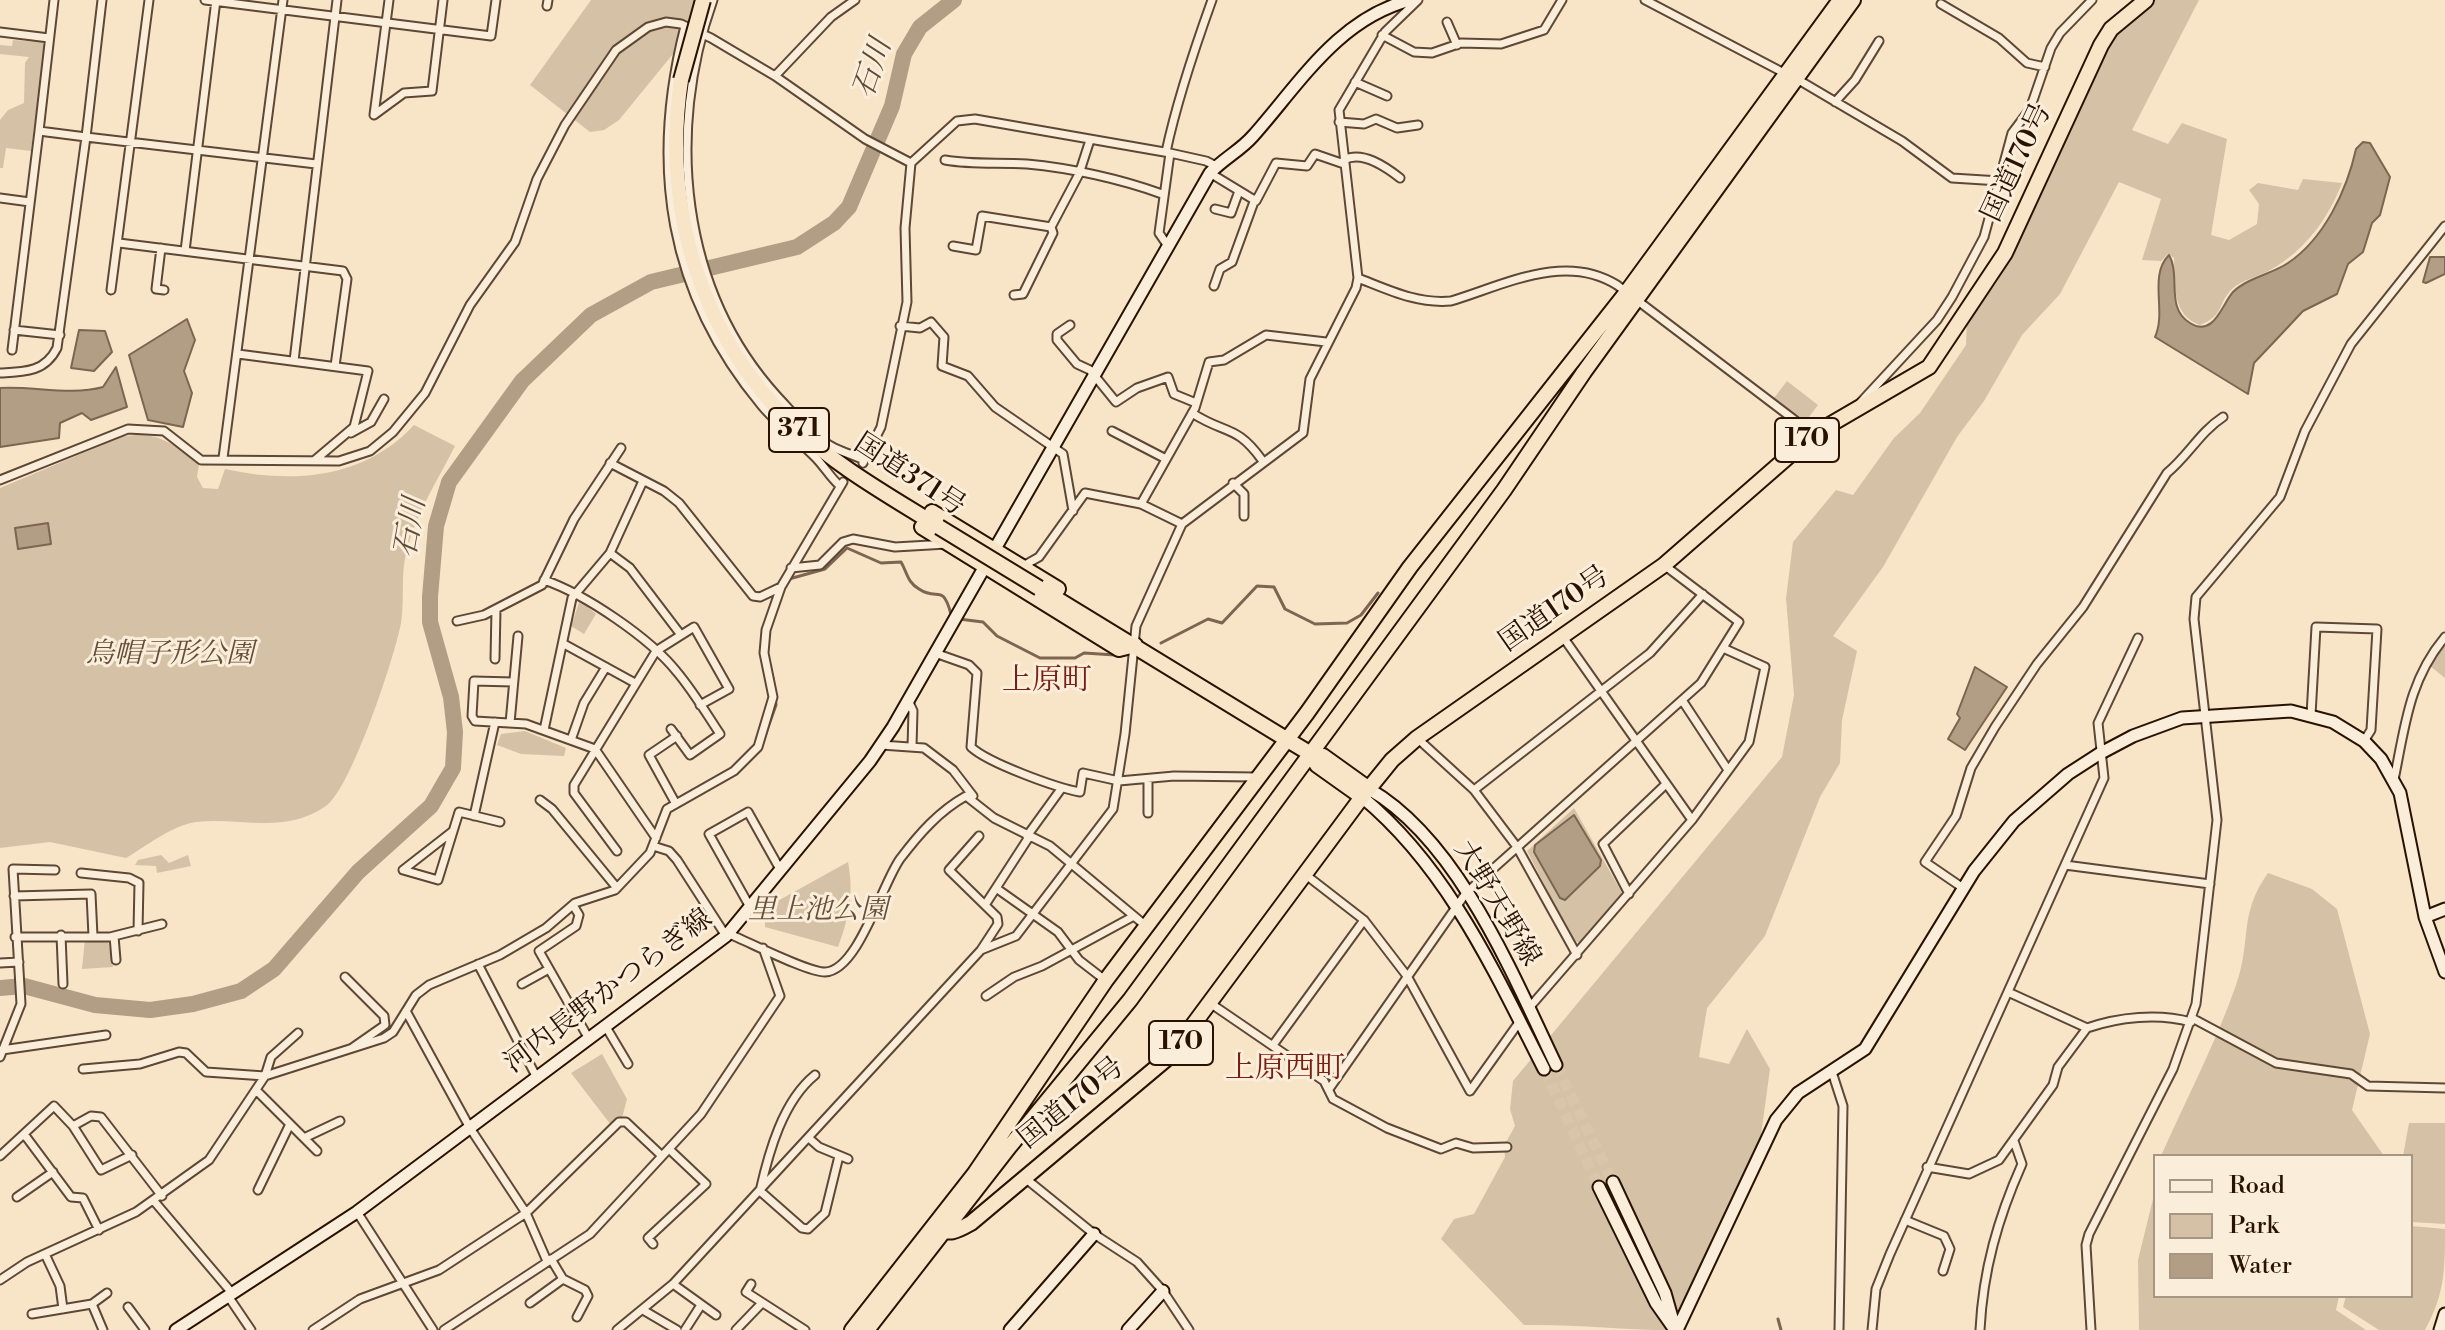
<!DOCTYPE html>
<meta charset="utf-8">
<style>
body{margin:0}
#map{position:relative;width:2445px;height:1330px;overflow:hidden;background:#f8e5c8;font-family:"Libre Bodoni",serif}
canvas{display:block}
.legend{position:absolute;left:2153px;top:1154px;width:260px;height:144px;box-sizing:border-box;background:#faeedb;border:2px solid #a79684;margin:0;padding:10px 14px;list-style:none;font-size:24px;color:#2a1202}
.legend li{display:flex;align-items:center;gap:16px;height:40px}
.legend b{width:40px;border:2px solid #a79684}
</style>
<div id="map">
<canvas width="2445" height="1330"></canvas>
<ul class="legend">
<li><b style="height:10px;background:#faeedb"></b>Road</li>
<li><b style="height:22px;background:#d5c1a6"></b>Park</li>
<li><b style="height:22px;background:#b29d85"></b>Water</li>
</ul>
</div>
<script>
const c = document.querySelector('canvas').getContext('2d');
c.lineJoin = 'round';
function paint(path, color) { c.fillStyle = color; c.fill(path, 'evenodd'); }
function trace(path, color, width, dash) { c.strokeStyle = color; c.lineWidth = width; c.lineCap = dash ? 'butt' : 'round'; c.setLineDash(dash || []); c.stroke(path); }
function drawText(font, color, halo, rows, align = 'center') {
  c.font = font + ' "Libre Bodoni","Noto Serif JP",serif'; c.lineWidth = 6; c.setLineDash([]); c.textBaseline = 'middle'; c.strokeStyle = halo; c.fillStyle = color; for (const [text, x, y, turn = 0] of rows) {
    c.save(); c.translate(x, y); c.rotate((+turn || 0) * Math.PI / 180); c.textAlign = isNaN(turn) ? turn : align; if (halo) c.strokeText(text, 0, 0); c.fillText(text, 0, 0); c.restore();
  }
}
paint(new Path2D(`
 M591 0H717L619 120 604 130 590 132 530 85Z
 M2152 0H2199L2132 130 2168 144 2182 123 2227 139 2211 235 2229 240 2257 224 2259 204 2249 190 2258 183 2298 190 2303 179 2342 183C2328 219 2306 249 2272 269 2260 276 2242 280 2232 289 2217 304 2225 315 2200 325 2172 316 2175 284 2174 258L2168 254 2161 261 2142 260 2161 199 2119 182 2060 294 2022 335 1984 401 1957 437 1883 567 1833 636 1857 651 1842 720 1840 763 1820 797 1765 936 1707 1008 1699 1057 1729 1064 1747 1029 1770 1069 1761 1135 1671 1330C1622 1330 1574 1324 1524 1325L1441 1239 1454 1219 1474 1214 1505 1157 1504 1146 1515 1126 1510 1109 1513 1081 1782 757 1794 695 1786 598 1793 542 1836 490 1853 495 1894 438 1920 413 1966 345 1967 319 1997 282 2109 44 2118 30Z
 M13 40 42 42 45 47 31 151 6 148 3 168H0V120L8 110 24 103 25 63 29 57 0 54V45L12 46Z
 M1787 381 1818 405 1806 421 1774 398Z
 M414 425 455 446C438 480 416 513 407 550 400 574 405 599 401 623 395 656 351 789 326 806 284 835 241 817 196 822 173 825 146 846 126 858L50 842 0 848V488L121 437C157 430 172 443 199 464L197 477 203 488 218 489 225 469C293 484 364 479 414 425Z
 M580 600 596 614 584 634 571 626Z
 M2445 642V678L2430 666Z
 M525 731 566 748 564 756 521 754 497 745 501 734Z
 M1574 808 1621 891V898L1582 942H1574L1527 851Z
 M161 855 169 863 188 855 191 866 157 873 156 866 135 865 138 860Z
 M848 862C854 892 849 918 838 947L765 927V908Z
 M2268 873 2312 889 2337 909 2370 1034 2352 1110 2384 1156H2161C2186 1099 2216 1043 2236 985 2252 940 2238 915 2268 873Z
 M85 939 108 941 113 967 82 969Z
 M602 1054 627 1099 622 1118 611 1125 571 1073Z
 M2409 1123H2445V1224L2411 1222V1156H2403Z
 M2155 1191V1296H2339L2336 1310 2366 1330H2139L2138 1260Z
 M2411 1226 2445 1229C2445 1270 2445 1293 2425 1330H2379L2343 1307 2346 1296H2411Z`), '#d5c1a6');
const water = new Path2D(`
 M2363 142 2370 143 2390 177 2380 215 2372 223 2363 252 2348 264 2337 294 2303 311 2273 343 2254 363 2248 394 2155 337C2167 311 2148 276 2169 255 2181 275 2165 308 2190 323 2214 338 2222 304 2233 292 2247 278 2272 274 2288 263 2324 239 2347 190 2356 149Z
 M2430 257H2445V274L2426 283 2423 282Z
 M187 319 195 340 184 371 192 393 183 427 148 420 129 355Z
 M79 330 105 331 112 352 94 371 71 368Z
 M116 367 127 407 91 420 82 413 60 423 59 438 0 447V388C34 386 70 396 103 387Z
 M48 523 51 544 18 549 15 528Z
 M1975 667 2007 687 1965 750 1948 739 1960 718 1957 714Z
 M1574 815 1601 860 1600 866 1565 900 1560 898 1534 852 1535 845Z`);
paint(water, '#b29d85');
trace(water, '#7c6551', 2);
trace(new Path2D(`
 M789 579 825 569 847 548 881 563 901 562C907 572 907 582 919 589 938 602 942 582 951 614
 M959 619 983 622 997 636 1040 658H1075L1084 653 1115 655
 M769 631 785 586
 M1161 643 1208 619 1222 623 1257 586 1274 587 1285 609 1315 624 1347 623 1361 615 1378 593
 M762 744 776 705 773 678
 M744 766 753 757
 M1778 1319 1781 1330`), '#7c6551', 3);
trace(new Path2D(`
 M0 988 24 986 95 1005 150 1010 193 1004 241 991 274 969 358 872 431 806 453 768 455 732 451 697 430 622V597L436 526 449 482 522 381 591 315 651 282 797 247 834 223 849 207 892 106 904 54 920 27 954 0`), '#b29d85', 16);
trace(new Path2D(`
 M1556 1065 1613 1182
 M1544 1069 1599 1187`), '#d9c5aa', 11, [11, 5.5]);
const street = new Path2D(`
 M205 0 491 36 496 0
 M389 0 374 115 404 93 432 91 443 0
 M713 0C666 132 680 289 777 396 793 413 811 435 831 446 841 452 854 455 864 460
 M1645 0 1786 74
 M1941 4 1999 38 2027 63 2045 67
 M547 6 548 0
 M1447 22 1457 45
 M685 26C649 166 668 293 762 406 778 425 798 440 815 457 824 466 830 477 839 485
 M0 32 49 38
 M1382 35 1414 52 1432 53 1461 43 1501 44 1544 30 1562 0
 M775 76 831 17 855 0
 M1797 79 1902 141 1952 178 2000 181
 M1355 82 1387 96
 M1835 102 1855 80 1879 41
 M1339 122 1364 124 1376 119 1397 128 1418 125
 M39 131 54 0
 M1166 152C1177 100 1194 50 1212 0
 M945 160C973 165 999 162 1027 164 1071 168 1121 179 1162 194
 M1344 160C1362 150 1386 167 1400 178
 M1210 173 1256 201 1276 163 1307 166 1315 154 1344 164
 M0 198 30 202
 M1215 209 1231 213 1239 191
 M119 243 343 271 347 279 335 366
 M953 246 976 250 982 216 1051 227 1079 174 1090 140
 M1168 246 1159 233 1170 153
 M161 248 156 289 164 290
 M185 251 216 0
 M1358 278C1389 290 1417 304 1451 301 1504 285 1565 252 1617 285L1813 434
 M1214 286 1220 269 1232 262 1255 199
 M111 290 149 0
 M1014 295 1023 294 1053 233 1051 227
 M1070 325 1057 334V340L1077 364 1090 370 1116 402 1137 388 1168 377 1174 394 1196 403
 M900 326 920 328 931 322 944 337 942 366 968 376 995 407 1063 454 1073 511
 M14 330 60 335
 M12 350 39 131 86 137 102 0
 M238 354 368 371 354 427 315 460
 M294 361 337 0
 M0 373C25 372 45 372 57 348L86 137 316 164
 M1861 402 1937 320 1952 297 1984 237 2012 133 2030 109 2051 48 2060 33 2092 0
 M1192 413C1226 435 1236 424 1262 460
 M1112 431 1166 459
 M351 433 371 422 384 399
 M223 458 283 0
 M610 463 664 491 679 503 753 596 760 597 781 587
 M863 463 881 427 907 302 905 228 911 163 957 121 975 119 1170 153 1206 161 1216 166
 M0 480 128 429 164 431 201 460 339 461 370 451 393 432 425 393 470 305 515 242 537 179 565 125 616 50 648 27 666 22 681 24 711 38 775 76 865 139 911 163
 M1233 483 1244 494V516
 M1141 504 1195 408 1209 362 1224 360 1266 335 1326 342
 M610 553 630 568 681 635
 M1023 566 1039 557 1085 493 1141 504 1182 524
 M791 568 820 565 843 542 853 539 895 547 947 544
 M544 580C585 594 650 638 677 672 693 691 706 713 720 734L690 755 671 729
 M457 621 484 615 542 585 574 519 621 448
 M1563 637 1692 820
 M564 644 635 683
 M935 653 969 665 977 673 971 747C988 763 1057 788 1080 792L1083 773 1119 781 1174 776 1256 777
 M495 659 496 609
 M513 682 474 681 472 716 475 721 526 724 595 749 656 838
 M908 700 913 711 912 747
 M1682 700 1728 770
 M2311 715 2316 627 2377 629 2371 730 2364 741
 M510 723 518 636
 M544 730 572 598 610 553 643 481
 M1417 738 1474 790 1517 847 1577 955
 M571 740 584 703 606 667
 M881 745 924 748 953 770 973 796
 M2394 780C2405 726 2409 680 2445 637
 M1474 790 1650 653 1703 594
 M540 800 552 809 617 888
 M676 804 649 755 677 736
 M1148 813V780
 M474 816 495 722
 M453 831 403 870 438 880 459 812 500 822
 M979 836 949 870 997 917 998 924 981 950
 M1027 836 1061 789
 M653 846 669 851 677 860 726 936
 M617 851 574 793V785L656 651 694 627 729 689 700 705
 M2065 865 2210 884
 M81 873 129 878 139 883 138 931
 M1306 875 1364 920 1407 976 1470 1091 1520 1021
 M996 888 1058 932 1079 960 1101 977
 M1963 888 1925 862 1956 816 1971 768 1995 727 2037 664 2083 607 2167 473C2188 456 2200 432 2223 417
 M1629 894 1603 844 1666 784
 M14 896 91 894 93 936
 M573 905 579 915 576 926 539 951 589 1039
 M985 905 1029 837
 M750 907 709 834 748 812 781 871
 M729 934C749 942 807 972 825 972 858 971 882 884 900 859 919 834 939 811 966 796L994 818 1050 846 1146 926
 M61 935 63 984
 M114 936 116 960
 M15 937H110L162 924
 M0 963 19 962
 M478 964 537 1078
 M345 977 384 1016 385 1025 352 1048
 M522 984 549 969
 M2008 992 2087 1028
 M986 996 1014 977 1042 966 1134 916
 M1210 1003 1324 1081 1333 1099 1387 1128 1441 1149 1456 1143 1473 1148 1507 1147
 M1529 1008 1692 820 1749 742 1765 667 1723 648
 M406 1011 470 1128 526 1213 547 1261
 M2192 1018 2276 1063 2351 1074 2368 1086 2445 1088
 M606 1027 628 1064
 M1273 1045 1364 920
 M2 1050 106 1035
 M0 1057 21 1004 13 869 55 870
 M83 1069 140 1064 179 1052 186 1053 206 1072 265 1076 271 1057 298 1033
 M1832 1072 1843 1106 1839 1330
 M815 1075C783 1101 769 1151 760 1191L802 1228 808 1229 825 1213 839 1156
 M1329 1089 1466 893 1701 683 1739 622 1664 565
 M256 1090 317 1151
 M73 1126 91 1116 101 1117 162 1196
 M24 1134 71 1197 83 1198 99 1230
 M304 1138 340 1121
 M810 1139 819 1147 848 1159
 M0 1156 54 1106 73 1126 101 1170 132 1155
 M1927 1167 1969 1174 1999 1160 2053 1085 2058 1067 2087 1028C2119 1017 2158 1013 2191 1022
 M1025 1178 1094 1234 1137 1262 1163 1291 1189 1330
 M258 1190 290 1124
 M17 1197 53 1172
 M154 1201 232 1293
 M357 1212 433 1330
 M1905 1220 1944 1236 1950 1249 1943 1271
 M653 1244 648 1238 706 1184 669 1149
 M45 1254 60 1286 63 1309
 M551 1259 563 1279 585 1290 588 1296 577 1317
 M0 1280 27 1262 136 1212 209 1160 265 1076 384 1038 393 1032 416 995 429 985 500 955 546 928 575 903 615 890 650 853 667 809 734 771 758 747 773 697 764 653 766 630 781 587 843 482
 M673 1284 716 1315
 M751 1284 746 1292 805 1330
 M228 1296 251 1330
 M530 1303 563 1279
 M92 1304 103 1330
 M128 1307 145 1330
 M643 1310 677 1330
 M32 1314 92 1304 107 1293
 M313 1330 360 1299 439 1270 526 1213 619 1122H626L662 1156
 M444 1330 590 1234 701 1114 780 996 763 948
 M617 1330 673 1284 981 950 1016 936 1113 809 1125 734 1136 626 1182 524 1303 433 1310 379 1356 288 1358 278 1339 110 1385 32 1418 0
 M685 1330 701 1305
 M736 1330 762 1303
 M1872 1330 1876 1289 1890 1254 2104 778 2098 723 2138 638
 M1980 1330C1983 1270 1998 1218 2022 1164L2014 1141
 M2091 1330 2086 1245 2089 1234 2173 1069 2196 1004 2217 820 2194 619 2196 597 2280 497 2305 431 2351 344 2445 226`);
const secondary = new Path2D(`
 M1369 789C1458 840 1513 975 1556 1065
 M1362 797C1448 868 1494 971 1544 1069
 M2425 917 2445 909
 M1613 1182 1665 1293 1673 1321
 M1599 1187 1656 1303 1675 1330
 M176 1330 357 1212 726 936 870 761 893 727 1210 173C1223 159 1241 150 1253 136 1300 83 1338 19 1410 0
 M1010 1330 1094 1234
 M1128 1330 1163 1291
 M1677 1330 1776 1120 1798 1093 1865 1049 1974 871 2014 821 2068 774 2099 754 2133 736 2182 718 2291 711 2333 722 2364 741 2381 759 2400 793 2425 917 2445 972
 M2440 1330 2445 1314`);
const highway = new Path2D(`
 M681 80C662 207 700 336 794 426 837 467 890 496 939 527
 M932 512 1058 589
 M922 527 1119 649 1135 645
 M1039 588 1286 739 1311 754 1323 756 1369 789
 M1311 754 1317 765 1362 797
 M935 1226C949 1236 957 1231 971 1223L1170 1056 1362 797 1392 760 1417 738 1664 565 1814 434 1929 367 2005 253 2101 45 2111 29 2146 0
 M852 1330 975 1173 1106 980 1307 713 1410 567 1626 293 1840 0
 M867 1330 1010 1146 1130 1000 1504 490 1584 372 1853 0`);
trace(street, '#5e4734', 11);
trace(secondary, '#2a1202', 15);
trace(highway, '#2a1202', 18);
trace(street, '#faeedb', 7);
trace(secondary, '#faeedb', 11);
trace(highway, '#f8e5c8', 14);
const highwayBridge = new Path2D(`
 M681 80 703 0
 M939 527 1039 588`);
trace(highwayBridge, '#2a1202', 18, []);
trace(highwayBridge, '#f8e5c8', 14);
for (const [x, y, w] of [
 [799,430,60],
 [1807,440,64],
 [1181,1043,64]
]) { const box = new Path2D(); box.roundRect(x - w / 2, y - 22, w, 44, 6); c.fillStyle = '#faeedb'; c.fill(box); trace(box, '#2a1202', 2); }
drawText('bold 26px', '#2a1202', null, [
 ["371",799,430],
 ["170",1807,440],
 ["170",1181,1043]
]);
drawText('28px', '#2a1202', '#faeedb', [
 ["国道170号",2018,163,-65],
 ["国道371号",909,476,33],
 ["国道170号",1555,610,-35],
 ["大野天野線",1496,904,59],
 ["河内長野かつらぎ線",609,992,-37],
 ["国道170号",1072,1104,-39]
]);
drawText('italic 28px', '#664f3b', '#faeedb', [
 ["烏帽子形公園",170,655],
 ["里上池公園",818,911]
]);
drawText('italic 30px', '#604a36', '#faeedb', [
 ["石川",874,69,-71],
 ["石川",412,528,-80]
]);
drawText('30px', '#7a1f14', '#faeedb', [
 ["上原町",1047,682],
 ["上原西町",1285,1070]
]);
</script>
